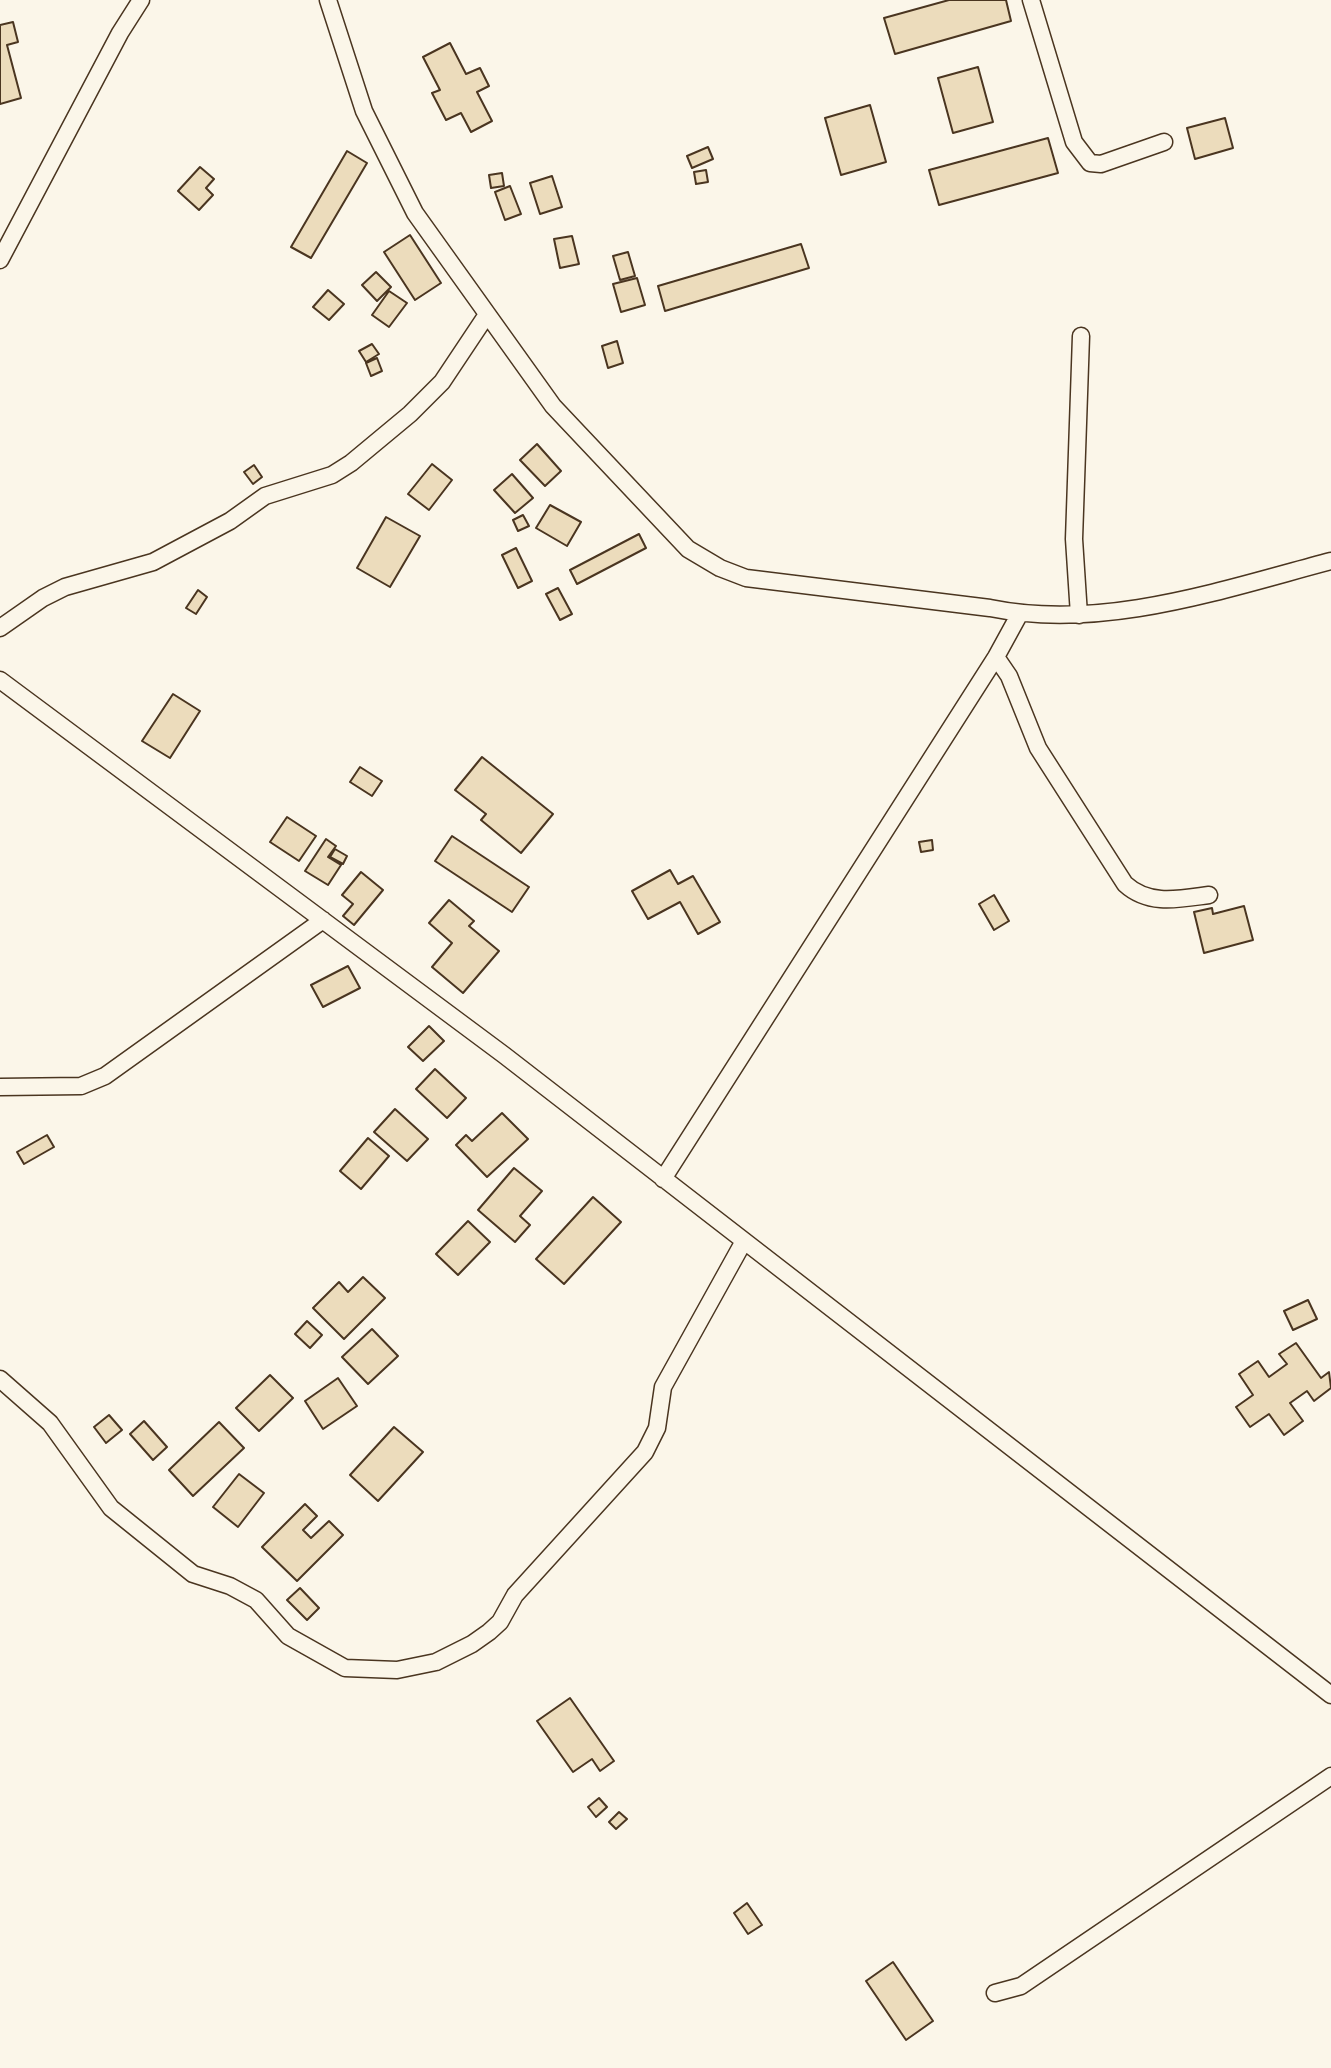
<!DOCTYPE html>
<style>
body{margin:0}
canvas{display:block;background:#fbf6e9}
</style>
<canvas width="1331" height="2068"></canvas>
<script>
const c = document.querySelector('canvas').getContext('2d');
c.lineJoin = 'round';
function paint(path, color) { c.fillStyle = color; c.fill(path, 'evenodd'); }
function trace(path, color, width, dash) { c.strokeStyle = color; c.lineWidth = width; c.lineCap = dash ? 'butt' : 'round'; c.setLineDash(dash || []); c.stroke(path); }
const building = new Path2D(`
 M949 0H1006L1011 21 895 54 884 18Z
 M13 22 18 42 7 45 21 98 0 104V25Z
 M450 43 466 74 480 68 489 86 477 92 492 121 471 132 461 113 446 120 432 93 440 90 423 57Z
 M978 67 993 122 953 133 938 78Z
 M870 105 886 162 841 175 825 118Z
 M1225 118 1233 148 1195 159 1187 128Z
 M1048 138 1058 173 939 205 929 170Z
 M708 147 713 159 692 168 687 156Z
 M347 151 367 163 311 258 291 247Z
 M200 167 214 179 206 188 213 195 199 210 178 191Z
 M706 170 708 182 696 184 694 172Z
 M502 173 504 186 491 188 489 175Z
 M552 176 562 207 540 214 530 183Z
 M510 186 521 214 505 220 495 192Z
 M410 235 441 283 415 300 384 252Z
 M572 236 579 264 560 268 554 239Z
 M801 244 809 268 665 311 658 286Z
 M628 252 635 276 620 280 613 256Z
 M376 272 391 287 377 301 362 285Z
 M637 278 645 305 621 312 613 284Z
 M328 290 344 304 329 320 313 307Z
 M389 291 407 303 389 327 372 315Z
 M617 341 623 363 608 368 602 346Z
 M372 344 379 354 366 362 359 351Z
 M377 358 382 371 371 376 366 363Z
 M537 444 561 471 545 486 520 460Z
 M432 464 452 480 429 510 408 494Z
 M254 465 262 477 253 484 244 472Z
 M512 474 533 498 515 513 494 490Z
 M550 505 581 522 567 546 536 528Z
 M523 515 529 526 518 531 513 520Z
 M386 517 420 536 390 587 357 568Z
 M639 534 646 548 577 584 570 570Z
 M516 548 532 581 518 588 502 555Z
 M558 588 572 614 560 620 546 594Z
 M198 590 207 597 196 614 186 608Z
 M173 694 200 711 170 758 142 741Z
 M482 757 553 814 521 853 481 820 486 814 455 790Z
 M360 767 382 781 372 796 350 782Z
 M287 817 316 836 299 861 270 842Z
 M452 836 529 887 512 912 435 861Z
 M326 839 336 846 328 857 341 865 328 885 305 871Z
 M932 840 933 850 921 852 919 842Z
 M335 849 347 856 343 864 330 857Z
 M670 870 678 884 693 876 720 922 698 934 680 902 648 919 632 891Z
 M361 872 383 890 354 925 343 916 353 904 342 895Z
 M994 895 1009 921 994 930 979 904Z
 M449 900 474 921 469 926 499 951 463 993 432 967 452 943 429 923Z
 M1244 906 1253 940 1204 953 1194 912 1212 908 1213 914Z
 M348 966 360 988 323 1007 311 985Z
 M429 1026 444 1041 423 1061 408 1047Z
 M435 1069 466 1098 447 1118 416 1089Z
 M395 1109 428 1139 407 1161 374 1132Z
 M502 1113 528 1139 487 1177 456 1145 466 1135 472 1141Z
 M47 1135 54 1147 24 1164 17 1152Z
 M368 1138 389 1156 361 1189 340 1171Z
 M514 1168 542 1191 520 1216 530 1225 515 1242 478 1210Z
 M593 1197 621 1222 564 1284 536 1259Z
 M468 1221 490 1242 458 1275 436 1254Z
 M363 1277 385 1298 344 1339 313 1308 339 1282 348 1292Z
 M1308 1300 1317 1319 1293 1330 1284 1311Z
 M307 1321 322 1335 310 1348 295 1334Z
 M372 1329 398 1356 368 1384 342 1357Z
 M1296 1343 1321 1378 1329 1372 1331 1388 1314 1401 1307 1391 1290 1403 1303 1421 1284 1435 1269 1414 1250 1427 1236 1407 1253 1395 1239 1374 1258 1361 1269 1377 1287 1364 1279 1354Z
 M270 1375 293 1398 259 1431 236 1408Z
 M338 1378 357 1406 323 1429 305 1401Z
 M109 1415 122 1430 106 1443 94 1427Z
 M144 1421 167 1447 153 1460 130 1434Z
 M219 1422 244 1448 193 1496 169 1470Z
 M394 1427 423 1452 378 1501 350 1475Z
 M239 1474 264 1493 238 1527 213 1507Z
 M305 1504 317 1516 303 1530 311 1538 329 1521 343 1535 297 1581 262 1547Z
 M300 1588 319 1608 307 1620 287 1600Z
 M570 1698 614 1761 600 1771 592 1759 573 1772 537 1721Z
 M599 1798 607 1807 596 1817 588 1807Z
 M619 1812 627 1819 616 1829 609 1822Z
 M747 1903 762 1925 748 1934 734 1913Z
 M893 1962 933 2021 906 2040 866 1981Z`);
paint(building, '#ecdcbc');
trace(building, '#4a3520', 2);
const street = new Path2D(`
 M328 0 364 111 415 213 553 406 688 549 720 568 746 578 990 608C1103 631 1221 590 1331 561
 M1031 0 1074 142 1090 163 1101 164 1164 142
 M0 260 120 33 141 0
 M1079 615 1074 539 1081 336
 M0 628 43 598 65 587 153 562 230 521 265 496 332 475 351 463 410 414 442 382 486 316
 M996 657 1009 676 1038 748 1125 884C1149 906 1179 899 1209 895
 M0 680 504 1055 1331 1695
 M0 1087 81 1086 105 1076 323 920
 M663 1179 996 657 1019 615
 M0 1379 50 1423 111 1508 193 1574 230 1586 256 1600 288 1636 345 1668 397 1670 436 1662 472 1644 489 1632 500 1622 515 1595 645 1452 657 1428 663 1387 744 1241
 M995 1993 1021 1986 1331 1776`);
trace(street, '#4a3520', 19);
trace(street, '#fbf6e9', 16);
</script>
